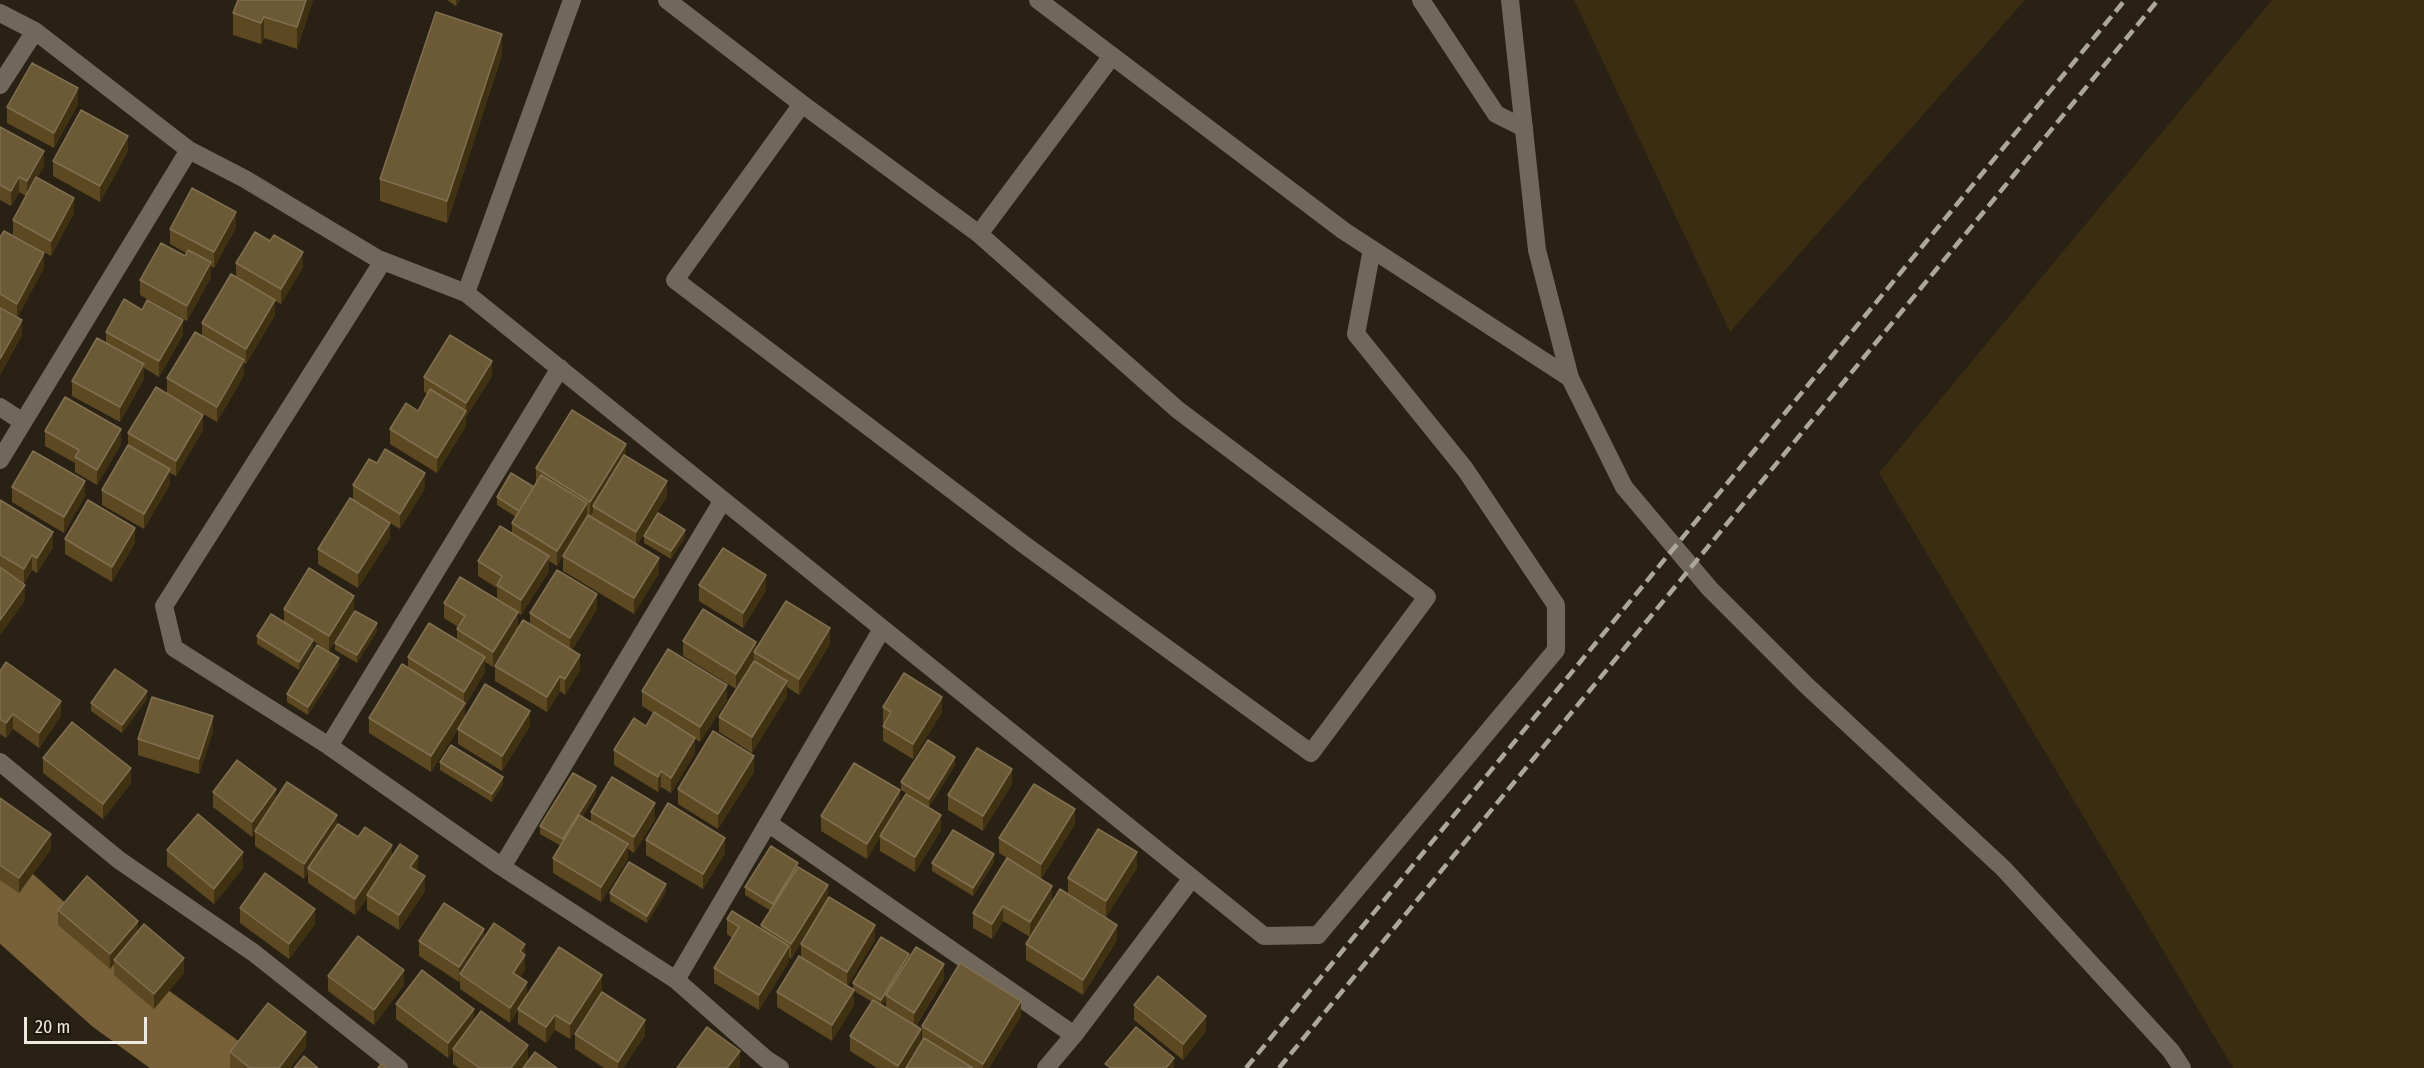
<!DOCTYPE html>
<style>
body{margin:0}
#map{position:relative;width:2424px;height:1068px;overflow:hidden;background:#282114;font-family:"Fira Sans Condensed",sans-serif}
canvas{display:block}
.scale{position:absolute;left:24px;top:1017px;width:123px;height:27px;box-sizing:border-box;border:3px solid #eee9e1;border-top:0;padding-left:8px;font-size:18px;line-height:21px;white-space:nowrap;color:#eee9e1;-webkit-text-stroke:4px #1e170b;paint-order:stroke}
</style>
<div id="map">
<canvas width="2424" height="1068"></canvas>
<div class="scale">20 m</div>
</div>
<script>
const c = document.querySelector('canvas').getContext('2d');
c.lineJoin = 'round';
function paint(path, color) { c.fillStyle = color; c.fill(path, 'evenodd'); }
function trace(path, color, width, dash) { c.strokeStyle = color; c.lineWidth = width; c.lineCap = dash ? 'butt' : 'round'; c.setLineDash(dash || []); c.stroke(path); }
paint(new Path2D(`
 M1574 0H2025L1730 332Z
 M2272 0H2424V1068H2233L1879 473Z`), '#3b2d12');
trace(new Path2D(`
 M0 894 116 998 213 1068`), '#786139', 74);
trace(new Path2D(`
 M667 0 802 104 979 234 1178 410 1427 597 1311 753 1026 546 675 280 802 104
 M1038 0 1344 231 1570 378
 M1421 0 1496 114 1524 128
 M0 13 35 31 189 150 245 179 378 259 466 293 1264 936 1318 935 1556 650V605L1465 469 1356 334 1372 249
 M0 85 35 31
 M979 234 1112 56
 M383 261 164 606 174 648 329 746 502 867 676 980 766 1059 780 1068
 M466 293 572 0
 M0 407 23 422
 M0 460 189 150
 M329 746 560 368
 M0 762 119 860 254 953 399 1068
 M768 823 1074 1035
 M502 867 723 500
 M676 980 882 629
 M1046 1068 1074 1035 1192 878`), '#70685a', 18);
trace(new Path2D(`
 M1510 0 1537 250 1570 378 1624 487 1710 589 1806 685 2004 869 2171 1051 2182 1068`), '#70685a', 18);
trace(new Path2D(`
 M1246 1068 2125 0
 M1279 1068 2158 0`), '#aca69c', 4.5, [12, 6]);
paint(new Path2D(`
 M238 0H313L297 49 264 38 261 44 233 35V13Z
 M447 0H460L456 6Z
 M502 55 447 223 380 201V179Z
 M78 104 54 148 7 123V107Z
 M0 127 44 166 37 177 74 213 51 256 13 235V220L26 196 19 192 11 206 0 200Z
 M128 151 100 202 53 176V161Z
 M236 227 214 268 211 266V277L187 321 140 295V280L185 256 186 253 170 244V229Z
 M0 237 44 268 17 317 22 335 0 375Z
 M236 263 303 267 281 304 275 301V315L246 364 244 363V375L217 422 179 400 203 430 176 476 170 473V484L144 529 102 505V490L128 445V433L167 394V378L202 336V323L236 277Z
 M106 332 183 335 159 377 144 368V379L120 422 72 396V381L106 343Z
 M492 376 466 417V426L437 473 390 444V429L418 411 427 394 424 392V377Z
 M45 431 121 444 97 485 75 472V463L45 446Z
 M626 456 667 496 637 545 659 573 634 614 563 571V556L557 566 549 561V571L521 615 518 613V627L493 667 485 662V672L465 706V718L530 726 502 771 458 744V729L431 772 369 733V718L408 668V657L457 640V629L458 627 444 618V603L497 599V588L478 576V561L512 533V523L516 517 497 505V497L534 487 536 483V468Z
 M353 485 425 488 400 529 390 523V538L358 588 318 564V549L353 500Z
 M12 487 85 496 64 533 12 502Z
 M0 500 53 547 37 573 32 570 24 584 25 600 0 635Z
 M644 536 685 537 671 559 644 543Z
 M65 539 135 543 112 582 65 554Z
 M699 585 766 590 743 628 699 601Z
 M284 609 354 611 329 651 313 641V648L299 670 257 644V636L284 622Z
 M597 609 572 650 580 670 565 695 560 691 547 712 495 681V666L530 625V613Z
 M377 631 357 663 335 650V643Z
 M683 641 756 650 830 644 799 695 787 687V696L752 753 719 732V717L736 689 683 656Z
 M339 666 308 715 287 702V694Z
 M0 671 61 716 39 748 13 729 6 738 0 734Z
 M642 691 727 700 700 742 695 739V753L671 793 661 787 658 792 614 765V750L646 726 653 713 642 706Z
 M147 699 122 733 91 711V703Z
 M883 707 942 712 913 759 883 741V726L884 723H883Z
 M213 731 199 774 138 755V739Z
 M43 758 131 783 103 819 43 773Z
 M440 762 503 784 492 802 440 770Z
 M955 765 929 807 901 790V782Z
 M754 772 718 829 678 804V789Z
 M1012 784 983 831 948 810V795Z
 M213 792 276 798 337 825 418 871V872L425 891 399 930 367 910V898L355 915 308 883V873L304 879 255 846V833L252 837 213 807Z
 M596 794 582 817 591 822V812L655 819 634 853 628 849V859L601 902 553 873V858L561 846 540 834V826Z
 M0 798 51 849 19 893 0 880Z
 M900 805 941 830 915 872 880 851V837L867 859 821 831V816Z
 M1075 824 1041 879 1052 901 1030 937 1003 921 992 939 973 928V913L1007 858 999 853V838Z
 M646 840 725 853 703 889 646 855Z
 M167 850 243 868 214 904 167 866Z
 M994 862 973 896 932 871V863Z
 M798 867 828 900 875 940 847 986 853 990V983L909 959 944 979 916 1026 921 1043 922 1042V1026L1021 1016 989 1068H877L850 1051V1036L872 1002 854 991V1005L832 1041 777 1007V992L801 957V944L813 923 791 959 789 957V961L759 1010 714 983V968L732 938 727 934V919L761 929V925L771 911 745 895V887ZM886 1000V1007L882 1005Z
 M1137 868 1106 917 1068 893V878Z
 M666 892 647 923 610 901V893Z
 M240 908 315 924 289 959 240 923Z
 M58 910 138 931 184 973 154 1009 114 975V964L110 969 58 925Z
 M484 937 525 970 520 977 527 996 602 990 570 1039 555 1030 546 1043 518 1024V1010L510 1023 460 989V981L459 982 419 956V941Z
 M1117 940 1083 995 1026 960V944Z
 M328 976 404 985 374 1025 328 991Z
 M396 1004 474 1021 528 1060 522 1068H459L453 1064V1051L448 1058 396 1019Z
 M1134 1005 1206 1031 1183 1060 1134 1020Z
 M575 1034 645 1035 623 1068H604L575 1049Z
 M306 1047 290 1068H231L230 1067V1052Z`), '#5c4821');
paint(new Path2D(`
 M306 0H313L297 49V27Z
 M456 0H460L456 6Z
 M264 17V38L261 44V23Z
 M502 34V55L447 223V201Z
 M78 88V104L54 148V133Z
 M128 136V151L100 202V186Z
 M44 151V166L27 196V181Z
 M19 177V192L11 206V191Z
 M74 198V213L51 256V241Z
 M236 212V227L214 268V252Z
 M303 252V267L281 304V289Z
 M44 253V268L17 319V304Z
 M211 262V277L187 321V306Z
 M275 300V315L246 364V349Z
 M22 320V335L0 375V359Z
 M183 320V335L159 377V361Z
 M244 360V375L217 422V407Z
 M492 361V376L466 417V426L437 473V458L466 412V403Z
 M144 364V379L120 422V407Z
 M203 415V430L176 476V461Z
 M121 429V444L97 485V470Z
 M626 444V459L593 506V512L590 517V502Z
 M170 469V484L144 529V514Z
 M425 473V488L400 529V514Z
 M85 481V496L64 533V517Z
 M667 481V496L636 547V532Z
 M587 503V518L557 566V551Z
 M390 523V538L358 588V573Z
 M135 528V543L112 582V567Z
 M685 530V537L671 559V551Z
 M53 532V547L37 573V558Z
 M32 555V570L24 584V569Z
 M549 556V571L521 615V600Z
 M659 558V573L634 614V598Z
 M766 575V590L743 628V613Z
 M25 585V600L0 635V620Z
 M597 594V609L570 653V638Z
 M354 596V611L329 651V636Z
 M518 612V627L493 667V652Z
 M377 623V631L357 663V655Z
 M830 628V644L799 695V679Z
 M313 640V648L299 670V662Z
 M756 642V653L754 652V660L736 689V674Z
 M580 655V670L565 695V679Z
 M485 657V672L465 706V718L431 772V756L464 704V692Z
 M339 658V666L308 715V707Z
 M560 676V691L547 712V697Z
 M787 681V696L752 753V737Z
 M727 685V700L700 742V727Z
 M147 691V699L122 733V725Z
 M942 697V712L913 759V744Z
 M61 701V716L39 748V733Z
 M530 711V726L502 771V756Z
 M13 714V729L6 738V723Z
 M213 716V731L199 774V759Z
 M695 738V753L671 793V778Z
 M754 756V772L718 829V814Z
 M955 757V765L929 807V799Z
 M131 768V783L103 819V804Z
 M1012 769V784L983 831V816Z
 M661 771V787L658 792V777Z
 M503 777V784L492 802V794Z
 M596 786V794L563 847V839Z
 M276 789V804L255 831V833L252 837V822Z
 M900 790V806L867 859V844Z
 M655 803V819L634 853V837Z
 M1075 809V824L1041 879V864Z
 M337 815V830L308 868V873L304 879V864Z
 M941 815V830L915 872V857Z
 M51 834V849L19 893V878Z
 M725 838V853L703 889V874Z
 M628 844V859L601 902V887Z
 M392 845V860L367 895V898L355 915V899Z
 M243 852V868L214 904V889Z
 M1137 852V868L1106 917V901Z
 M994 854V862L973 896V888Z
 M418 856V871L410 883V867Z
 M798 863V871L773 912V904Z
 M425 876V891L399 930V915Z
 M666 884V892L647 923V916Z
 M828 885V900L791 959V944Z
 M1052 886V901L1030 937V922Z
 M1003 906V921L992 939V924Z
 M315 909V924L289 959V944Z
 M138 921V936L114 960V964L110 969V954Z
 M875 925V940L847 987V972Z
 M1117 925V940L1083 995V980Z
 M484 929V944L460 974 459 982V967Z
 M525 944V970L513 988V973L520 951Z
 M789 946V961L759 1010V995Z
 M909 954V962L886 995V1000L881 1008V1000Z
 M184 958V973L154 1009V994Z
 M944 964V979L914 1028V1013Z
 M404 970V985L374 1025V1010Z
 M602 975V990L570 1039V1024Z
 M527 982V997L510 1023V1008Z
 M854 990V1005L832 1041V1025Z
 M1021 1001V1016L989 1068H983V1064Z
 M474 1009V1024L453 1049V1051L448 1058V1043Z
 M555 1015V1030L546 1043V1027Z
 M1206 1016V1031L1183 1060V1044Z
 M645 1020V1035L623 1068H618V1062Z
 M921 1029V1044L906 1068H898V1066Z
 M306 1032V1047L290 1068H279Z
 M528 1045V1060L522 1068H511Z
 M740 1051V1066L738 1068H727Z
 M1174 1058V1068H1166Z`), '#413113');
const building = new Path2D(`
 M238 0H306L297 27 264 17 261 23 233 13Z
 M436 12 502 34 447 201 380 179Z
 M32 63 78 88 54 133 7 107Z
 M81 110 128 136 100 186 53 161Z
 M0 127 44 151 27 181 19 177 11 191 0 185Z
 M36 177 74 198 51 241 13 220Z
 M192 188 236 212 214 252 170 229Z
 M4 231 44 253 17 304 0 294V237Z
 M255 232 270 241 274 235 303 252 281 289 236 263Z
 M161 243 185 256 188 250 211 262 187 306 140 280Z
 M231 274 275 300 246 349 202 323Z
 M124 299 142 310 147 300 183 320 159 361 106 332Z
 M0 308 22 320 0 359Z
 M195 332 244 360 217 407 167 378Z
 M450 335 492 361 466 403 424 377Z
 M97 338 144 364 120 407 72 381Z
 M156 387 203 415 176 461 128 433Z
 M430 389 466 411 437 458 390 429 406 403 418 411Z
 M65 397 121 429 97 470 75 457 79 450 45 431Z
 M572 410 626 444 590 502 536 468Z
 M128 445 170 469 144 514 102 490Z
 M385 449 425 473 400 514 353 485 369 459 377 463Z
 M33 451 85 481 64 517 12 487Z
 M624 455 667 481 636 532 593 506Z
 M511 473 534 487 519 511 497 497Z
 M541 475 587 503 557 551 512 523Z
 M350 498 390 523 358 573 318 549Z
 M0 500 53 532 37 558 32 555 24 569 0 555Z
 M88 500 135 528 112 567 65 539Z
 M658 513 685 530 671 551 644 536Z
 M588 515 659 558 634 598 563 556Z
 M500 526 549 556 521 600 497 585 502 576 478 561Z
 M723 548 766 575 743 613 699 585Z
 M0 567 25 585 0 620Z
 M309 568 354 596 329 636 284 609Z
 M557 570 597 594 570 638 530 613Z
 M460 577 518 612 493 652 457 629 465 616 444 603Z
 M786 601 830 628 799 679 754 652Z
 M703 609 756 642 736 674 683 641Z
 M355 611 377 623 357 655 335 643Z
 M271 614 313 640 299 662 257 636Z
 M523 620 580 655 565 679 560 676 547 697 495 666Z
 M429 623 485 657 464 692 408 657Z
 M317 645 339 658 308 707 287 694Z
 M668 649 727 685 700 727 642 691Z
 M754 661 787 681 752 737 719 717Z
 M6 662 61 701 39 733 13 714 6 723 0 719V671Z
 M402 664 465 703 431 756 369 718Z
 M115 669 147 691 122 725 91 703Z
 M904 673 942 697 913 744 883 726 891 712 883 707Z
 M485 684 530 711 502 756 458 729Z
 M152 697 213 716 199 759 138 739Z
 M654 712 695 738 671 778 661 771 658 777 614 750 634 718 646 726Z
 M72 722 131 768 103 804 43 758Z
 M713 731 754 756 718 814 678 789Z
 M928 740 955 757 929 799 901 782Z
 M451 745 503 777 492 794 440 762Z
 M977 748 1012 769 983 816 948 795Z
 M237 760 276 789 252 822 213 792Z
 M854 763 900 790 867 844 821 816Z
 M573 773 596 786 563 839 540 826Z
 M612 777 655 803 634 837 591 812Z
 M287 782 337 815 304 864 255 831Z
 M1034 784 1075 809 1041 864 999 838Z
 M906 794 941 815 915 857 880 836Z
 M0 798 51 834 19 878 0 865Z
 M668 803 725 838 703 874 646 840Z
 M198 814 243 852 214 889 167 850Z
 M579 815 628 844 601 887 553 858Z
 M338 824 358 837 365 827 392 845 355 899 308 868Z
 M1098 829 1137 852 1106 901 1068 878Z
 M953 830 994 854 973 888 932 863Z
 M400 844 418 856 410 867 425 876 399 915 367 895Z
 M771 846 798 863 773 904 745 887Z
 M1007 858 1052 886 1030 922 1003 906 992 924 973 913Z
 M629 862 666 884 647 916 610 893Z
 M798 867 828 885 791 944 761 925Z
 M265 873 315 909 289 944 240 908Z
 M87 876 138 921 110 954 58 910Z
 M1060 889 1117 925 1083 980 1026 944Z
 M829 897 875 925 847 972 801 944Z
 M444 903 484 929 459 967 419 941Z
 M732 911 789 946 759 995 714 968 739 927 727 919Z
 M494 923 525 944 520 951 525 955 513 973 527 982 510 1008 460 974Z
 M144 924 184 958 154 994 114 960Z
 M358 936 404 970 374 1010 328 976Z
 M881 937 909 954 881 1000 853 983Z
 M559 947 602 975 570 1024 555 1015 546 1027 518 1009Z
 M916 947 944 964 914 1013 886 995Z
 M799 956 854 990 832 1025 777 992Z
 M960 963 1021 1001 983 1064 922 1026Z
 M422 970 474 1009 448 1043 396 1004Z
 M1158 976 1206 1016 1183 1044 1134 1005Z
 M602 992 645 1020 618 1062 575 1034Z
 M873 1000 921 1029 898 1066 850 1036Z
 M268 1003 306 1032 279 1068H250L230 1052Z
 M481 1011 528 1045 511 1068H480L453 1049Z
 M707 1027 740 1051 727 1068H677Z
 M1136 1027 1174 1058 1166 1068H1111L1105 1064Z
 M924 1038 973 1068H906Z
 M535 1052 557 1068H523Z
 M304 1056 318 1068H294Z
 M381 1064 387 1068H378Z`);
paint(building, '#6c5936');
trace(building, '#807051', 1.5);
</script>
